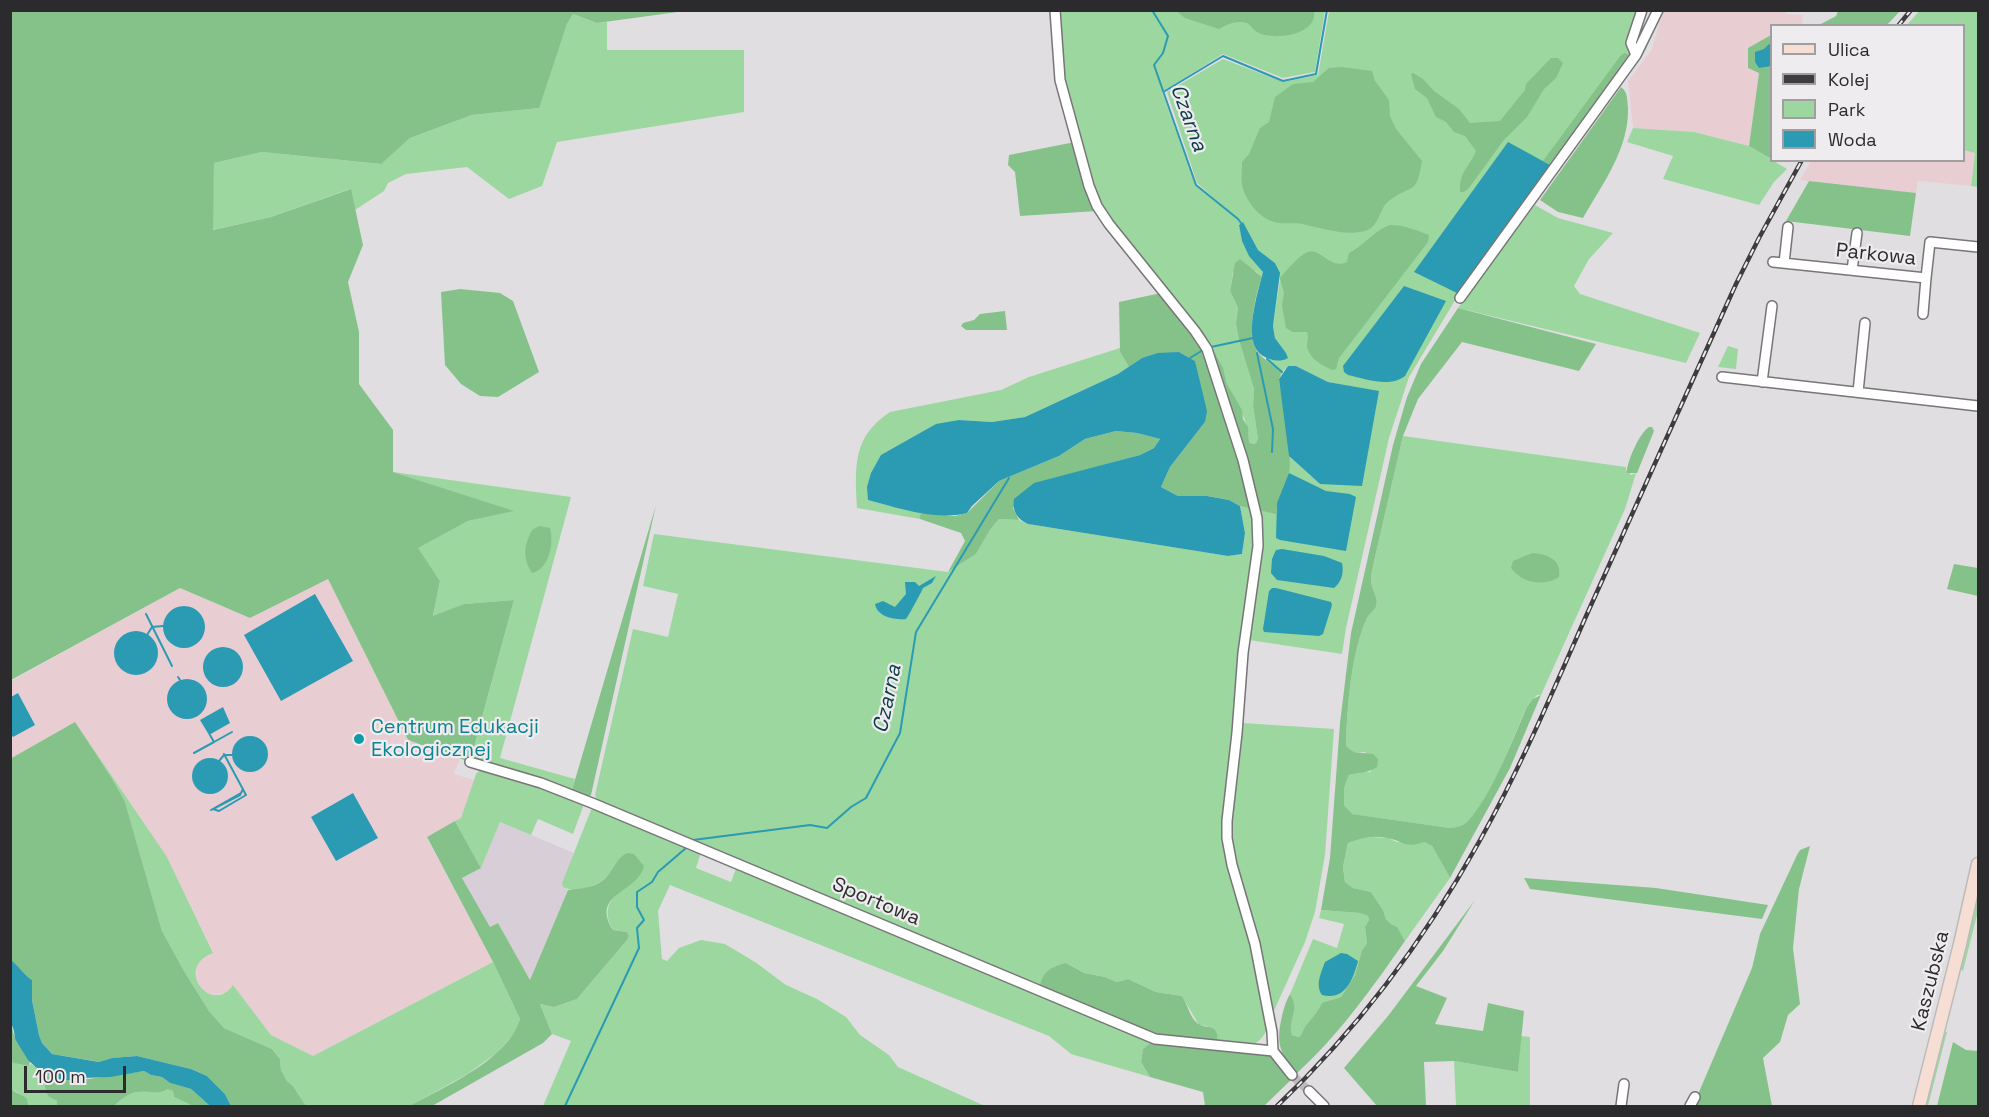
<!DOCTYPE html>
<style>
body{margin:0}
#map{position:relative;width:1989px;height:1117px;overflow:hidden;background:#e1dee2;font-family:"Space Grotesk",sans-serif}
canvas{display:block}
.frame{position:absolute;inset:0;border:12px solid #2b2a2c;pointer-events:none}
.legend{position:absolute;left:1770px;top:24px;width:195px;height:138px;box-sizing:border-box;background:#efecef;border:2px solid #a19ea1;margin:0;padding:8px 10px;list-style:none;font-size:18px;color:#2b2a2c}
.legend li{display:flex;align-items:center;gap:12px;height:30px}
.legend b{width:30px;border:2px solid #a19ea1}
.scale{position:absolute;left:24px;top:1066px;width:102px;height:27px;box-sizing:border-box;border:3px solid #2b2a2c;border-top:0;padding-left:8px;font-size:18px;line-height:21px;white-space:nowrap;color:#2b2a2c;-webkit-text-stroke:4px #efecef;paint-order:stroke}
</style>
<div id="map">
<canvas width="1989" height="1117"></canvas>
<div class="frame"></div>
<ul class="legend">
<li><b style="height:8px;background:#f7ded4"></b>Ulica</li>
<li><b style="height:8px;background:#3d3c3e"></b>Kolej</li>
<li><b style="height:16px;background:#9cd7a0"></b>Park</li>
<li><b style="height:16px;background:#2b9ab3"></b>Woda</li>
</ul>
<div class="scale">100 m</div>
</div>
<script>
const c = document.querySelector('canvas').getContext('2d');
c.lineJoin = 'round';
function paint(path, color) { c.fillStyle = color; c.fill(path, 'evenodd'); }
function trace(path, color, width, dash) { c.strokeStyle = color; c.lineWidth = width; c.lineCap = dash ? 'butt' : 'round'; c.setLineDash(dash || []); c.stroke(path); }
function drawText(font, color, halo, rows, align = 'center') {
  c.font = font + ' "Space Grotesk",sans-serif'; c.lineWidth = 4.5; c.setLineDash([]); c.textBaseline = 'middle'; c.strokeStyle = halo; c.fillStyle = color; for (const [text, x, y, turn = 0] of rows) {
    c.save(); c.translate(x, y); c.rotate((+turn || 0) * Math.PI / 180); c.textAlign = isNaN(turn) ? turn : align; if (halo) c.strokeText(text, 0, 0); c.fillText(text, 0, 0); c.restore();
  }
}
paint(new Path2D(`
 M500 822 574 853 563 887 568 890 530 980 498 923 490 927 462 878 481 868Z`), '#d7ced8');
paint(new Path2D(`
 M1784 10 1787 14 1803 15 1802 25 1772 26 1771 35 1748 48 1759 73 1749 146 1694 132 1633 128 1628 81 1652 49 1663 11Z
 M1964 150 1975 152 1971 186 1918 181 1916 193 1800 180 1811 161 1964 160Z
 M328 579 408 740 461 756 454 774 474 780 461 818 427 838 493 962 313 1056 271 1035 233 985 227 992 215 995 205 992 201 988 196 978 197 966 204 957 213 952 167 857 11 759V681L180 588 250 618Z`), '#e8ced3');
paint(new Path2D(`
 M1920 10 1978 11V187L1971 186 1975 153 1964 150V26L1907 25Z
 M1058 11H1325L1315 72 1283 78 1223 54 1162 92 1195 184 1239 221 1197 183 1167 92 1223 59 1283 82 1318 75 1329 11H1639L1627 46 1631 56 1457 297 1409 377 1389 438 1346 628 1342 654 1249 640 1262 536 1257 510 1276 513 1277 503 1289 473V456L1320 484 1379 392 1328 382 1296 366H1288L1282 372 1267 359 1277 360 1286 353 1275 338 1273 326 1280 278 1275 263 1258 250 1242 222 1239 225 1242 241 1263 272 1262 277 1256 271 1233 272 1230 291 1238 308 1236 323 1254 389 1253 406 1258 439 1256 443 1253 444 1249 442C1249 419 1236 404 1227 384 1225 379 1225 374 1223 370 1220 361 1213 353 1209 344L1100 205 1091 185 1063 75Z
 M573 14 597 23 607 22V50H744V112L557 142 542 186 509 199 467 167 406 174 388 183 384 191 355 210 350 189 271 217 212 230 214 163 262 152 380 164 410 138 472 115 538 108 567 24Z
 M1633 128 1694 132 1749 146 1787 169 1774 182 1759 205 1663 179 1673 156 1627 142Z
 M1535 205 1558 218 1613 233 1589 259 1574 286 1580 294 1700 333 1686 363 1458 308Z
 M1728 346 1738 349 1736 369 1718 367Z
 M1120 348V352L1129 367 1118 374 1025 417 992 422 959 420 868 500 922 513 919 516 920 519 857 508C855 467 852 437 890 412L1001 390 1029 377Z
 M1403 436 1626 467V470L1631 475 1636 473 1625 509 1541 695H1537L1527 707C1512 739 1492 796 1468 821 1463 826 1457 827 1450 828L1351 814 1344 805V788L1349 775 1360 771 1371 772 1365 752H1354L1346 746C1347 708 1351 653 1367 618 1369 614 1374 611 1376 607 1379 599 1373 592 1372 585 1370 579 1372 572 1373 566Z
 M393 472 571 497 500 758 575 779 572 790 471 759 514 600 464 604 433 617 440 581 417 548 468 521 512 511Z
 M1240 506 1252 508 1256 537 1224 832 1253 947 1269 1024C1259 1053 1243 1045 1218 1042V1037L1207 1026 1199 1025 1182 996 1156 992 1128 979 1117 982 1105 977 1084 973 1066 963C1053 967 1042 971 1040 986L598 801 595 795 633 629 668 637 678 594 643 586 654 534 948 572 976 554 990 530 999 519 1019 520 1028 524 1228 556 1242 554 1245 533Z
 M75 722 167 857 213 953C173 968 212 1016 233 985L271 1035 313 1056 493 962 520 1019 517 1030 498 1052 469 1073 410 1106H306L293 1086 287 1081 281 1070 280 1059 272 1049 224 1028 209 1011 184 971 162 931 125 802Z
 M1243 723 1334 729 1325 855 1315 912 1305 942 1273 1013 1261 956 1234 859 1230 831 1233 798Z
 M479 771H486L550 790 582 803 583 807 573 834 538 819 531 835 500 822 481 868 455 821 461 818 476 774Z
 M598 808 701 852 696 868 731 882 737 866 1155 1039 1143 1049 1141 1062 1150 1077 1071 1054 1049 1036 670 885 658 911 662 959 667 961 679 948 701 940 725 944 755 962 786 985 817 999 846 1017 860 1035 889 1055 898 1067 985 1106H543L571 1041 552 1034 540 1004 554 1007 577 999 627 940 629 936 627 932 613 930C603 913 607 900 624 889L610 873C600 885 579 895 563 887L562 883 591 810Z
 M1374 837 1388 838 1397 842H1424L1432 846 1450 878 1405 941 1397 928 1391 924 1386 919 1383 910 1371 892 1353 888 1345 882 1343 867 1348 843 1360 838Z
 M1978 885V911L1963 971 1959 968Z
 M1321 910 1361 913 1368 916 1369 920 1365 927 1367 943 1362 950 1355 975 1341 997 1331 1000 1307 1024 1304 1031 1299 1037 1292 1035 1289 1026C1294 1016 1296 1004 1290 994L1313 939 1337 948 1344 924 1319 918Z
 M1943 1032H1947L1928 1106H1923Z
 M1521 1036 1530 1037V1106H1456L1454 1061 1518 1072Z
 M10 1058 14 1063 28 1066 31 1064 48 1075C43 1087 46 1094 57 1101V1106H28V1101L11 1088Z
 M168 1088 173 1091 174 1097 193 1106H114C120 1100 130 1092 139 1092 151 1091 157 1095 168 1088Z`), '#9cd7a0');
paint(new Path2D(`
 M11 11H685L597 23 573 14 567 24 539 108 472 115 410 138 381 164 262 152 214 163 213 230 271 217 351 189 363 245 348 282 359 332V384L393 430V472L514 511 468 521 418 548 440 581 433 616 464 604 514 600 470 762 408 740 328 579 250 618 180 588 11 680Z
 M1176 11H1314C1318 36 1272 41 1257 32 1253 30 1251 25 1247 23 1236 20 1228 24 1219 29L1185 18Z
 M1838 11V10L1900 11 1887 25H1819L1836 16Z
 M1771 35V159L1749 146 1759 73 1748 68V48Z
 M1625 53 1631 56 1553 166 1543 161 1621 55Z
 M1551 58H1558L1563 63 1556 78 1544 89 1527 117 1503 141 1469 188 1464 192H1460C1459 171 1469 168 1476 151L1465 136 1454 132 1446 122 1436 117 1427 98 1415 89 1411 74 1413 73 1423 79 1434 91 1459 109 1470 123 1500 121 1525 90 1526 84Z
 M1342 67 1372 71 1375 81 1389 100 1390 116 1396 129 1422 161C1416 195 1415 183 1390 200 1379 207 1380 227 1365 231 1345 236 1326 229 1306 225 1297 222 1288 224 1279 223 1261 221 1246 202 1242 185 1241 178 1242 170 1242 162L1249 154 1260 128 1269 122 1275 97 1286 89 1293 84 1313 82 1329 68Z
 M1621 87C1628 92 1627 99 1628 108 1629 149 1603 183 1583 218L1558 212 1540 200Z
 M1075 142 1097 211 1020 216 1015 172 1008 165 1009 155Z
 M1809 181 1916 193 1910 236 1786 221Z
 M1390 225C1404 225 1416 230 1429 235L1428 242 1339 358 1336 369 1332 370C1322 365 1309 359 1307 346 1307 341 1309 337 1307 332H1293L1286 328 1282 306 1284 293 1280 278C1286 271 1300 254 1308 252 1322 248 1330 270 1347 262L1349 253C1365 245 1373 231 1390 225Z
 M1240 259 1262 277C1255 296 1247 332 1257 351 1259 356 1276 367 1282 372L1279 379C1282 401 1293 454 1289 473 1286 488 1277 498 1276 514L1240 506 1229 500 1207 496H1178L1161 487 1170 467 1205 422 1195 361 1179 352 1142 358 1129 367 1120 352 1119 302 1161 293 1197 325 1204 333 1223 368 1227 384 1242 410 1243 419 1248 427 1249 442 1253 444 1256 443 1258 439 1253 406 1254 389 1239 339 1236 323 1238 308 1230 291 1235 263Z
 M460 289 500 293 513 301 539 372 498 397 480 396 461 384 445 365 441 292Z
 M1458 308 1596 344 1579 371 1462 342 1418 399 1403 436 1373 566C1372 572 1370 579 1372 585 1373 592 1379 599 1376 607 1374 611 1369 614 1367 618 1351 653 1347 708 1346 746L1354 752 1373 754 1378 759 1377 767C1369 773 1359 772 1349 775L1344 788V805L1352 814 1450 828C1457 827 1463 826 1468 821 1491 796 1513 739 1527 707L1533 699 1541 695 1510 768 1450 878 1432 846 1424 842C1403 849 1405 841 1387 838 1373 835 1361 838 1348 843L1343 867 1345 882 1353 888 1371 892 1383 910 1386 919 1391 924 1397 927 1405 941C1372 988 1339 1035 1296 1074 1281 1056 1276 1043 1281 1021 1283 1011 1285 1003 1290 994 1301 1011 1287 1019 1292 1035L1299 1037C1303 1033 1304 1028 1307 1024 1313 1017 1318 1012 1322 1003L1341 997 1355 975 1362 950 1367 943 1365 927 1369 920 1368 916 1360 913 1321 910 1330 858 1340 723 1351 633 1393 445 1407 397 1421 364Z
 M1005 311 1007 330H966L961 326 963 323 974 320 980 314Z
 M1649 427H1652L1654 431 1637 473H1627C1626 463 1640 432 1649 427Z
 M1116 431 1137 433 1160 439 1154 448 1140 455 1034 484 1013 508 1019 520 999 519 990 530 976 554 948 572 965 541 961 533 920 519 919 516 922 513 955 516 967 513 999 481 1059 456 1085 439Z
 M656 505 591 795 588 797 572 790Z
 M539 526 550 528C554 542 550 569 532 573 522 557 524 546 532 530Z
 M1532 553C1548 554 1562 560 1559 577 1543 587 1522 583 1511 568L1513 561Z
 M1954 564 1978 568V596L1947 589Z
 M75 722 112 779 125 802 162 931 184 971 209 1011 224 1028 272 1049 280 1059 281 1070 287 1081 293 1086 306 1106H231L225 1094 207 1076 191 1069 137 1056 112 1058 100 1062 52 1054 42 1043 39 1035 32 1000V980C24 975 20 967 11 960L10 759Z
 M455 821 481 868 462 878 490 927 498 923 530 980 568 890C585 888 600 888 611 871 616 864 619 857 627 853L634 854 644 866C637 894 590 893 613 930L627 932 629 936 627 940 577 999 554 1007 540 1004 552 1034 543 1043 432 1106H410C445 1086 508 1060 520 1019L493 962 427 837Z
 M1810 846 1799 889 1793 948 1800 1004 1788 1015 1780 1042 1763 1058 1772 1106H1693L1752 968 1760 934 1797 855 1800 850Z
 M1524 878 1656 888 1768 905 1762 919 1530 889Z
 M1475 900 1443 951 1416 986 1447 998 1435 1024 1483 1031 1488 1003 1524 1011 1518 1072 1454 1061 1424 1062 1426 1106H1377L1344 1068 1388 1016Z
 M1066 963 1084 973 1105 977 1117 982 1128 979 1156 992 1182 996C1188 1005 1189 1015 1196 1022 1205 1031 1218 1021 1218 1042L1161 1036 1040 986C1042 971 1053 966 1066 963Z
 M10 1020 15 1039 30 1061 29 1066 13 1063 11 1058Z
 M1155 1039 1273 1051 1294 1077 1264 1106H1205L1203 1092 1150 1077 1141 1062 1143 1049Z
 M1953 1042 1966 1050 1978 1051V1106H1937Z
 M144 1071 151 1075 162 1077 170 1083 191 1089 210 1106H193L174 1097 173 1091 168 1089C157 1095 151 1091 139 1092 130 1092 120 1100 114 1106H57V1101L48 1096 44 1083 48 1075 53 1077 88 1079Z
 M10 1088C13 1089 14 1092 17 1093 23 1097 29 1096 28 1106H11Z`), '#85c28a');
paint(new Path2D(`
 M1769 44 1771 45V66L1759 68 1755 62V52L1764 49Z
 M1508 142 1550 165 1457 293 1414 272Z
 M1243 222 1258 250 1275 263 1280 273 1273 326 1275 338 1286 353 1288 358C1281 362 1271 361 1265 357 1240 345 1258 293 1263 272L1249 256 1242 241 1239 225Z
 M1404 286 1446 301 1405 376C1390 388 1366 379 1348 375L1344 372 1343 366Z
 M1179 352 1195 361 1207 411 1205 422 1170 467 1161 487 1178 496H1207L1229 500 1240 506 1245 533 1242 554 1228 556 1028 524C1017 519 1012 511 1014 499L1034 483 1140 455 1154 448 1160 439 1137 433 1116 431 1085 439 1059 456 999 481 972 506 967 513C935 521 899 508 868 500L867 487 871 473 881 455 936 424 959 420 992 422 1025 417 1118 374 1142 358 1158 353Z
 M1288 366H1296L1328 382 1379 391 1362 486 1320 484 1289 456 1279 379Z
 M1289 473 1326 491 1350 494 1356 497 1346 551 1280 540 1276 538 1277 503Z
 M1282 549 1324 556 1342 563C1344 572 1342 582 1334 588L1277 580 1271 573 1272 559 1276 550Z
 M936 576 932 583 923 588C922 591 909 615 906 619 895 620 877 617 875 604L883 601 895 607 906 594 905 582H915L919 586Z
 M1272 588H1276L1331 602 1332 605 1323 634 1319 636 1264 632 1263 629 1269 591Z
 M315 594 353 661 281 701 244 635Z
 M163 627a21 21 0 1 1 42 0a21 21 0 1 1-42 0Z
 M114 653a22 22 0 1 1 44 0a22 22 0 1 1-44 0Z
 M203 667a20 20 0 1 1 40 0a20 20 0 1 1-40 0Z
 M167 699a20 20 0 1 1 40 0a20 20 0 1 1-40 0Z
 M18 693 35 725 13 737 11 734V697Z
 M223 707 230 723 209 735 200 720Z
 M232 754a18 18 0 1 1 36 0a18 18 0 1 1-36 0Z
 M192 776a18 18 0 1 1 36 0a18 18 0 1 1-36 0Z
 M353 793 378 838 336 861 311 817Z
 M1341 953 1347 954 1358 961C1353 980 1345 1001 1322 995 1315 985 1321 973 1325 962Z
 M11 960C20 967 24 975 32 980V1000L39 1035 42 1043 52 1054 99 1062 112 1058 137 1056 191 1069 207 1076 225 1094 231 1106H210L191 1089 170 1083 162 1077 151 1075 144 1071 110 1077 82 1078 78 1081 73 1077 70 1080H62L40 1071 28 1060 15 1039 14 1031 10 1020Z`), '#2b9ab3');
trace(new Path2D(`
 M1152 10 1168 36 1163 53 1154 65 1196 185 1238 219 1241 223
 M1165 91 1223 56 1283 81 1316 74 1327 10
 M1211 347 1253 338
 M1257 353 1273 429 1272 452
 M1190 358 1203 350
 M1267 359 1282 372
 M146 614 172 666
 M147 635 152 627 163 626
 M178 677 180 680
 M214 742 232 732
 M194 753 214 742 210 735
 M219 761 224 755H232
 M215 808 240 795 243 789
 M213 809 219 811 246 795 224 754
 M211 810 241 793
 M693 840 810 825 827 828 851 807 866 798 900 733 916 632 1009 478
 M565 1106 639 948 637 928 644 920 637 907V892L652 882 658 872 686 848`), '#2b9ab3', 2);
trace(new Path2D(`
 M1292 1075 1309 1091`), '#bdbabe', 9, [9, 4.5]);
const minor = new Path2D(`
 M1055 10 1060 80 1089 186 1097 206 1109 224 1195 331 1207 349 1243 460 1257 518 1258 546 1243 653 1237 733 1227 821V838L1232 865 1255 944 1272 1032 1273 1051 1292 1075
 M1636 55 1631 43 1642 10
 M1773 262 1926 278 1930 242 1978 247
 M1784 263 1788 227
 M1852 270 1857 233
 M1460 298 1636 55 1658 10
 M1923 314 1926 278
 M1722 377 1978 406
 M1762 382 1772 306
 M1858 392 1865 323
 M470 762 541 783 592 803 1155 1039 1273 1051
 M1309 1091 1324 1106
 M1621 1106 1624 1084
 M1690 1106 1695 1097`);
const major = new Path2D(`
 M1919 1106 1960 944 1978 864`);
trace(minor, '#787578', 12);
trace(major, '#bbb', 15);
trace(minor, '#fff', 9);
trace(major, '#f7ded4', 12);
const rail = new Path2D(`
 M1898 26 1911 10
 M1277 1106C1357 1030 1425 939 1479 842 1520 769 1553 691 1587 614 1637 504 1686 394 1736 284L1759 238 1802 160`);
trace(rail, '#3d3c3e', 4.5);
trace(rail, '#efecef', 2, [7]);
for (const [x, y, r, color] of [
 [359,739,6,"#0f9aa8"]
]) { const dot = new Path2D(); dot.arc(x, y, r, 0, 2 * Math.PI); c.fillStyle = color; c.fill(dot); trace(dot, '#efecef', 2); }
drawText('20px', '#2b2a2c', '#efecef', [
 ["Parkowa",1876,255,6],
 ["Sportowa",876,902,23],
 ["Kaszubska",1931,981,-76]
]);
drawText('20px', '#0d838f', '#efecef', [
 ["Centrum Edukacji",371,728],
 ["Ekologicznej",371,751]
], 'left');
drawText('italic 21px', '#0a3b46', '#efecef', [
 ["Czarna",1188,118,70],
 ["Czarna",888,699,-78]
]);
</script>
